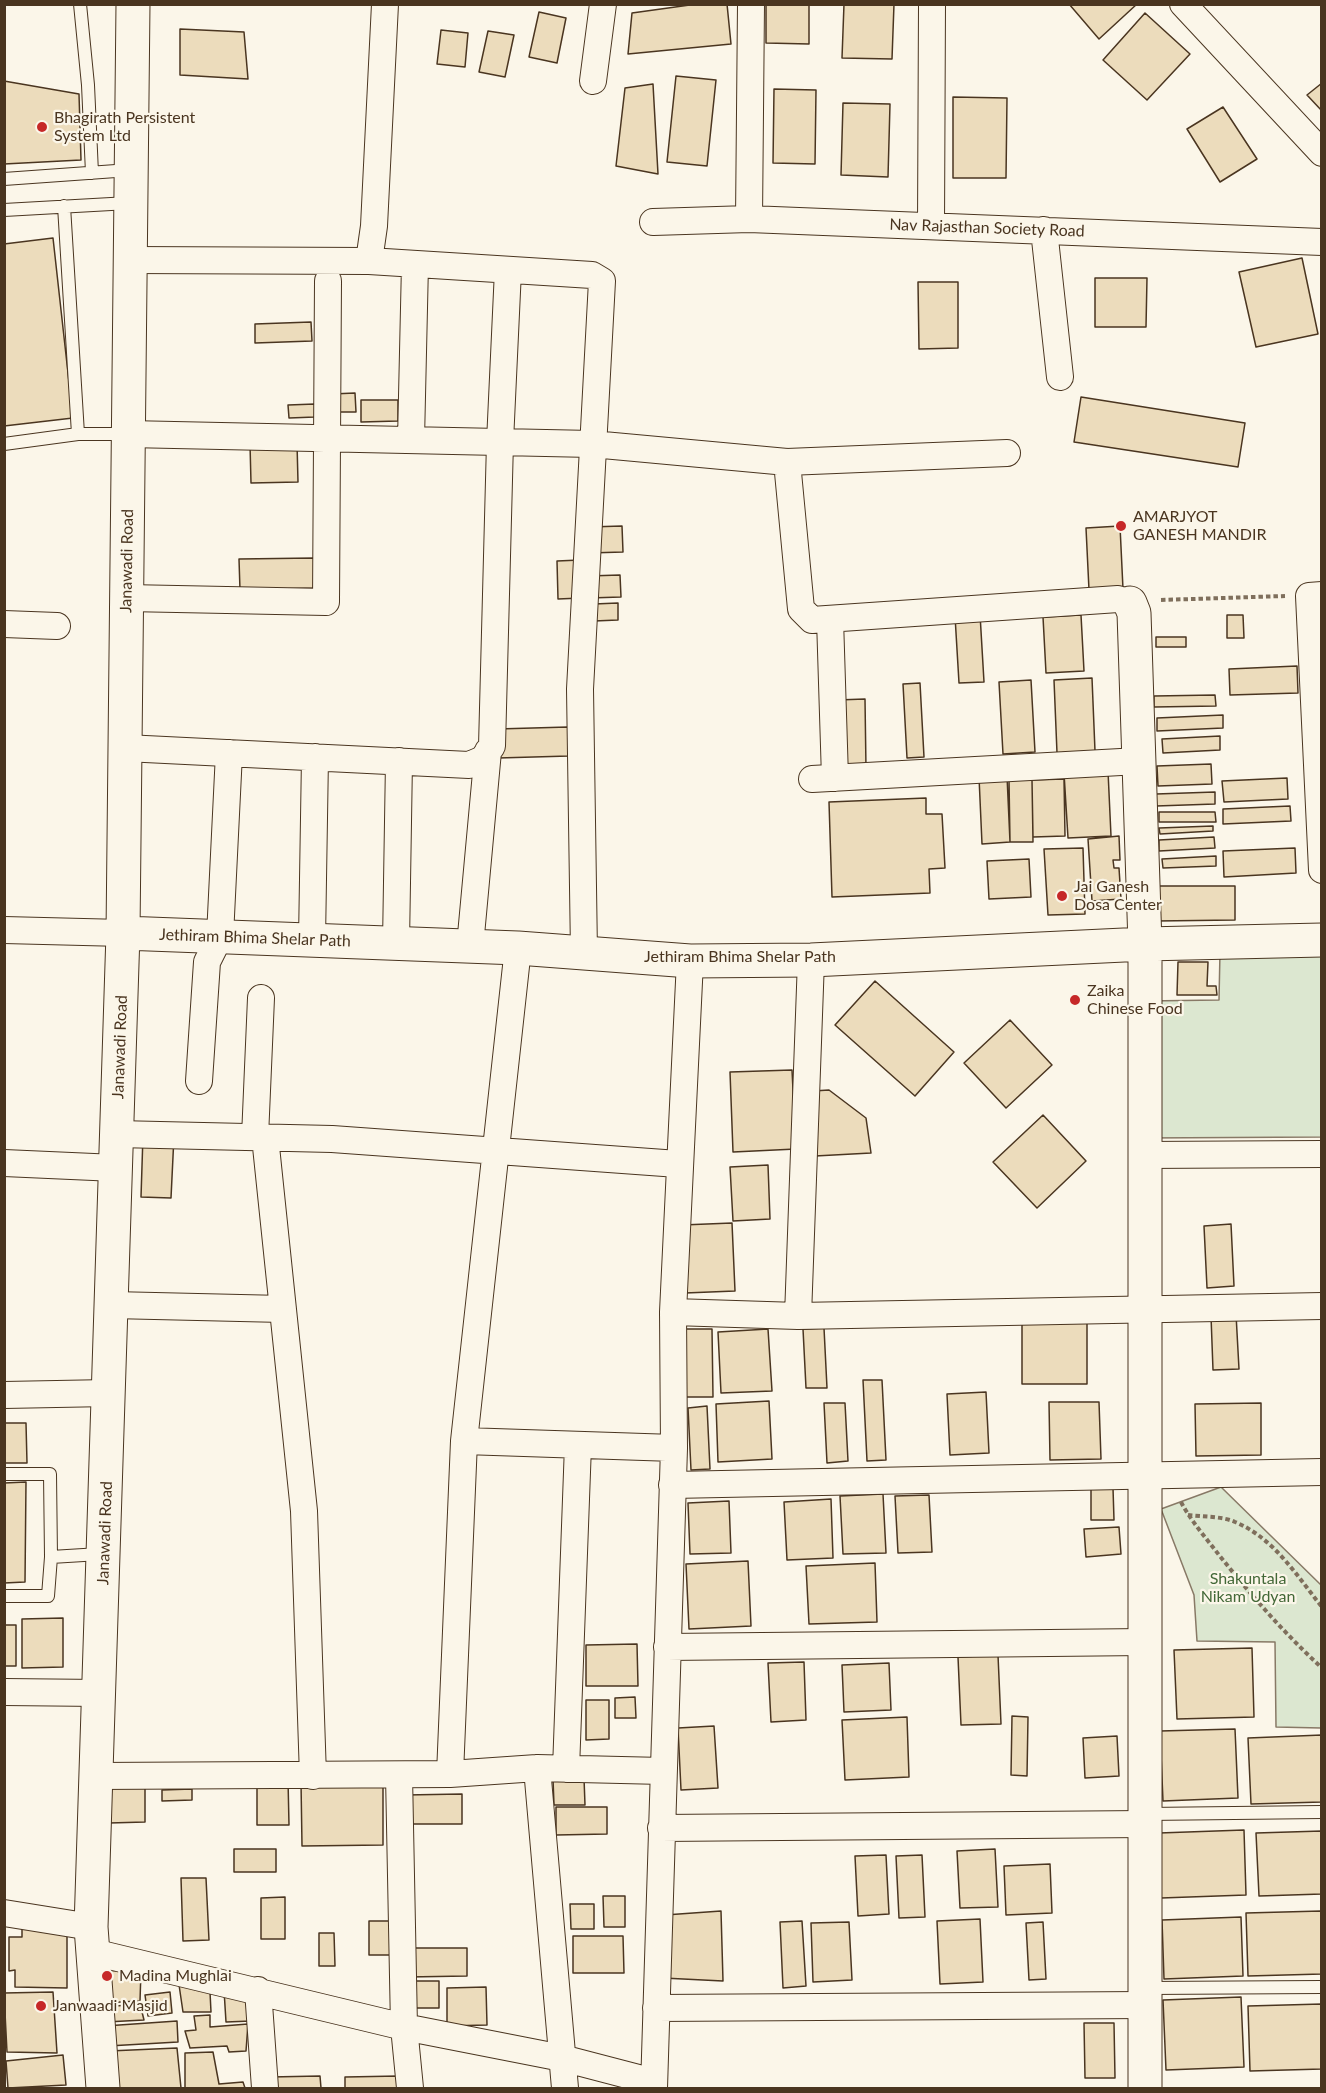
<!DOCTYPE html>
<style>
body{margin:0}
#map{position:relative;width:1326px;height:2093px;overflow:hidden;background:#fbf6e9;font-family:Lato,sans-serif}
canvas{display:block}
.frame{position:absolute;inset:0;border:6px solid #4a3520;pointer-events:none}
</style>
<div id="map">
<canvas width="1326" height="2093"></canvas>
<div class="frame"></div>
</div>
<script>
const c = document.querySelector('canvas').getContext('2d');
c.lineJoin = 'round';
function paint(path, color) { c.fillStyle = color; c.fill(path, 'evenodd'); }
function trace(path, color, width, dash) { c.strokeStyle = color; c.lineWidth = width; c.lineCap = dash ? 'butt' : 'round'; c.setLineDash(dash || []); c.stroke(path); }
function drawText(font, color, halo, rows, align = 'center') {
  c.font = font + ' Lato,sans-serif'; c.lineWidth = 4.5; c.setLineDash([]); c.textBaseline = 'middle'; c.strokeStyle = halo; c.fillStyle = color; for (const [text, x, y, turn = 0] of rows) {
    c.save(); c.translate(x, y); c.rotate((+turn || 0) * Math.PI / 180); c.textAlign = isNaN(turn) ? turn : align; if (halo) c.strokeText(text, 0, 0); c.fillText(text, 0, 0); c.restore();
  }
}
const green = new Path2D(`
 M1220 952H1321V1137L1144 1138 1146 1001 1219 1000Z
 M1221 1487 1321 1585V1728L1276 1727 1275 1642 1197 1641 1194 1595 1161 1509Z`);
paint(green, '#dce7d0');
trace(green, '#887966', 1.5);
const building = new Path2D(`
 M697 4H727L731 44 628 54 632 13Z
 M766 4H809V44L766 43Z
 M844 4H894L892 59 842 58Z
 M1069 4H1137L1099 39Z
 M539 12 566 18 557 63 529 57Z
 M1145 13 1190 54 1147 100 1103 60Z
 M180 29 244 32 248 79 180 75Z
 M441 30 468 33 465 67 437 64Z
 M488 31 514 35 505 77 479 72Z
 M676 76 716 80 707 166 667 162Z
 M4 81 79 94 81 160 4 164Z
 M1322 83V111L1307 95Z
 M653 84 658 174 616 166 625 88Z
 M774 89 816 90 815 164 773 163Z
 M953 97 1007 98 1006 178H953Z
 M843 103 890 104 888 177 841 175Z
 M1223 107 1257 159 1220 182 1187 129Z
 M53 238 73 418 4 426V244Z
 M1302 258 1318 334 1256 347 1239 272Z
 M1095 278H1147L1146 327H1095Z
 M918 282H958V348L919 349Z
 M311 322 312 341 255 343V324Z
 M355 393 356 412H333L332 394Z
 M1081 397 1245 423 1238 467 1074 442Z
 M361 400H398V421L361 422Z
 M315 404V417L289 418 288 405Z
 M297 443 298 482 251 483 250 444Z
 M622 526 623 552 589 553V527Z
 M1120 526 1123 589 1089 590 1086 528Z
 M314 558 315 588 240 590 239 559Z
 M580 560 581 598 558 599 557 561Z
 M620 575 621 597 589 598 588 576Z
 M618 603V620L594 621V604Z
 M980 614 984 682 959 683 955 616Z
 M1081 615 1084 671 1046 673 1043 617Z
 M1227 615H1243L1244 638H1227Z
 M1156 637H1186V647H1156Z
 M1297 666 1298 693 1230 695 1229 669Z
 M1092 678 1095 751 1057 753 1054 680Z
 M1031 680 1035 752 1003 754 999 682Z
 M920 683 924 757 907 758 903 684Z
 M1215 695 1216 706 1154 707V696Z
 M865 699 866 769H839L837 700Z
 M1223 715V728L1157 731V718Z
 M568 727 569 756 498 758 497 729Z
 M1220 736V750L1163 753 1162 739Z
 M1211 764 1212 784 1158 786 1157 766Z
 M1108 771 1111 836 1068 838 1064 773Z
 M1007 776 1010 842 982 844 979 777Z
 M1287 778 1288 799 1224 802 1222 781Z
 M1064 779 1065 836 1033 837 1032 780Z
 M1009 780H1032L1033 842H1010Z
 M1215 792V804L1156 806V794Z
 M926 798V814H942L945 868 929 869 930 893 832 897 829 802Z
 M1290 806 1291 821 1223 824V809Z
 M1159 812H1215L1216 822H1159Z
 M1213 826V831L1160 834 1159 828Z
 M1119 836 1120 860H1113L1114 868H1119L1121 899 1092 901 1088 839Z
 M1214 837 1215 848 1159 851V840Z
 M1083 848 1085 914 1048 915 1044 849Z
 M1295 848 1296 873 1224 877 1223 851Z
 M1216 856V866L1163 868 1162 859Z
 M1029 859 1031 897 989 899 987 861Z
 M1156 886H1235V920L1156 921Z
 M1178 962H1208L1207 986H1216L1217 995H1177Z
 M875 981 954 1052 915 1096 835 1025Z
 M1010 1020 1052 1065 1006 1108 964 1063Z
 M792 1070 796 1149 733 1152 730 1072Z
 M829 1090 866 1118 871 1153 815 1156 813 1091Z
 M1043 1115 1086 1161 1037 1208 993 1162Z
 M143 1135 174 1136 171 1198 141 1197Z
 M768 1165 770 1219 733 1221 730 1167Z
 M732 1223 735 1291 685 1293 682 1225Z
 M1231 1224 1234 1286 1207 1288 1204 1226Z
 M1236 1314 1239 1369 1213 1370 1211 1316Z
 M1087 1323V1384H1022V1324Z
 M824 1328 827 1388H806L803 1329Z
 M684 1329H712L713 1397H685Z
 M768 1329 772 1391 721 1393 718 1332Z
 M863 1380H882L886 1460 867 1461Z
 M986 1392 989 1453 950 1455 947 1394Z
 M769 1401 772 1459 718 1462 716 1404Z
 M1049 1402H1099L1101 1459 1050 1460Z
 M824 1403H845L848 1461 827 1463Z
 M1261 1403V1455L1196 1456 1195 1404Z
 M707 1406 710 1469 691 1470 688 1408Z
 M4 1423H26L27 1463H4Z
 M26 1482 25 1582 4 1583V1483Z
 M1091 1488H1113L1114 1520H1091Z
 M883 1494 886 1553 843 1554 840 1496Z
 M929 1495 932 1552 898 1553 895 1496Z
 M831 1499 833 1558 787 1560 784 1502Z
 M729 1501 731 1553 690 1554 688 1503Z
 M1119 1527 1121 1554 1086 1557 1084 1529Z
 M748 1561 751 1626 689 1629 686 1564Z
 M875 1563 877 1622 809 1624 806 1566Z
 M63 1618V1667L22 1668V1619Z
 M4 1625H16V1666H4Z
 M637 1644 638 1686H586V1645Z
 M1252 1648 1254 1717 1177 1719 1174 1650Z
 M998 1655 1001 1724 961 1725 958 1657Z
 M804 1662 806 1720 771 1722 768 1663Z
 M889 1663 891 1710 844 1712 842 1665Z
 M635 1697 636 1718H615V1698Z
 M586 1700H609V1739L586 1740Z
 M1012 1716 1028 1717 1027 1776 1011 1775Z
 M907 1717 909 1777 845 1780 842 1720Z
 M714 1726 718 1788 681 1790 678 1728Z
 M1235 1729 1238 1798 1163 1801 1160 1731Z
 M1322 1735V1802L1251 1804 1248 1738Z
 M1117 1736 1119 1776 1085 1778 1083 1738Z
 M584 1778 585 1805H554L553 1779Z
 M257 1779H288L289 1825H257Z
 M383 1781V1845L302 1846 301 1782Z
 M109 1784H145V1822L109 1823Z
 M192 1789V1800L162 1801V1790Z
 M462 1794V1824H405V1795Z
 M556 1807H607V1834L556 1835Z
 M1244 1830 1246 1895 1161 1898 1159 1833Z
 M1322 1831V1894L1259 1896 1256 1833Z
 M234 1849H276V1872H234Z
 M995 1849 998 1907 960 1908 957 1851Z
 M886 1855 889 1914 858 1916 855 1856Z
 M922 1855 925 1917 899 1918 896 1856Z
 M1050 1864 1052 1913 1006 1915 1004 1866Z
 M181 1878H206L209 1940 183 1941Z
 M603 1896H625V1927H604Z
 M285 1897V1939H261V1898Z
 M570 1904H594V1929H571Z
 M721 1911 723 1981 663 1978 665 1915Z
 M1321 1911 1322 1974 1248 1976 1246 1913Z
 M1241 1917 1243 1976 1164 1979 1162 1920Z
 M980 1919 983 1982 940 1984 937 1921Z
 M369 1921H395V1955H369Z
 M802 1921 806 1986 783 1988 780 1922Z
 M849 1922 852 1980 813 1982 811 1923Z
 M1043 1922 1046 1979 1029 1980 1026 1923Z
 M22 1924 67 1929V1988L15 1987V1970L9 1971V1937H22Z
 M319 1933H334L335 1966H319Z
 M573 1936H623L624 1973H573Z
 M406 1948H467V1976L407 1977Z
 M141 1970 140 2001 102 2003 100 1971Z
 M178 1978 210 1992 211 2012H183Z
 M409 1981H439V2008H409Z
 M486 1987 487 2025 447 2026V1988Z
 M224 1990 250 1995 251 2021 226 2022Z
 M53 1992 57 2053 7 2052 4 1993Z
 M170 1992 172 2013 148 2016 145 1995Z
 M1241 1997 1244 2067 1166 2070 1163 2000Z
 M140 2004 144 2020 106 2022 104 2007Z
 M1322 2004V2069L1250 2071 1248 2006Z
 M210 2015V2027L248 2024 246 2051 229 2052 227 2046 190 2048 185 2031 196 2030 194 2016Z
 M177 2021 178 2042 108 2046 105 2026Z
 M1084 2023H1114L1115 2078H1085Z
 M177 2048 181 2088H107L109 2051Z
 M213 2052 219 2084 243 2082 245 2088H185V2053Z
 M63 2055 66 2085 8 2088 6 2061Z
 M320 2076 321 2088H270V2077Z
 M399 2076 400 2088H345V2077Z`);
paint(building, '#ecdcbc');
trace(building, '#4a3520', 1.5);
const lane = new Path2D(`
 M80 4 88 85 92 173
 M4 179 130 170
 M64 206 78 434
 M4 210 129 203
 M4 444 78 434H126
 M4 1474H50L51 1557
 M4 1596H48L51 1557 100 1554
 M1146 1814 1322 1812
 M1146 1988 1322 1987`);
const street = new Path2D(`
 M1183 4 1322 153
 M593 81 603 4
 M749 219 751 4
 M653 222 749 219 1322 242
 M931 226 932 4
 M1044 230 1060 377
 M130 260 369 261 592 275 602 281 580 689 584 953
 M369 261 374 226 385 4
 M128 434 592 444 787 462 1007 453
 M411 440 415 264
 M787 462 801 609 812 620 1118 599 1130 603
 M1322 595 1309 596 1322 870
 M127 598 326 602 328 281
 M830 619 835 778
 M4 624 57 626
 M125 748 469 765 483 759 492 746 500 442 508 270
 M812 779 1139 761
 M4 930 123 933
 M312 940 315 757
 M396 943 399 761
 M470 946 488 751
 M199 1081 207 962 220 936 229 753
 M117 1134 332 1139 678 1164
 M255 1137 261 998
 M265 1137 304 1511 313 1776
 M1144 1155 1322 1154
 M4 1163 116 1168
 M112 1305 283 1309
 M673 1312 798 1316 1322 1306
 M798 1316 811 960
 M4 1395 109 1393
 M464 1441 674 1448
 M672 1485 1322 1472
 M667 1647 1145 1642
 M4 1692 100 1693
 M537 1768 565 2088
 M566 1769 578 1445
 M450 1774 464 1441 518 948
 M399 1775 404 2027 410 2088
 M97 1776 450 1774 537 1768 663 1771
 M661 1828 1145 1824
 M4 1913 91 1927
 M93 1952 404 2027 562 2058 654 2082
 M258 1990 265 2088
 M656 2008 1145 2005
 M654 2088 674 1448 673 1312 690 961`);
const secondary = new Path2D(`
 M1130 603 1134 613 1145 944V2088
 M123 933 518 948 690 961 811 960 1145 944 1322 940
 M103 2088 91 1927 123 933 133 4`);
trace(lane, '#4a3520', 14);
trace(street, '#4a3520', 28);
trace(secondary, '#4a3520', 35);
trace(new Path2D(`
 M1161 600 1285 596
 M1181 1502C1191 1521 1206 1538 1219 1555 1251 1595 1284 1633 1322 1668
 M1188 1515C1203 1517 1222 1516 1235 1522 1274 1538 1297 1576 1322 1607`), '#7f6f5c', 4, [4.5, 3]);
trace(lane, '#fbf6e9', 12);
trace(street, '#fbf6e9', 26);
trace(secondary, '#fbf6e9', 33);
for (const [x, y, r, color] of [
 [42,127,6,"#c62828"],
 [1121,526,6,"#c62828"],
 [1062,896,6,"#c62828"],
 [1075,1000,6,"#c62828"],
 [107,1976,6,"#c62828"],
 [41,2006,6,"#c62828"]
]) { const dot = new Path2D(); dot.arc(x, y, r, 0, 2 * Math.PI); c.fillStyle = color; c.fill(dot); trace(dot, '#fbf6e9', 2); }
drawText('16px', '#4a3520', '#fbf6e9', [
 ["Bhagirath Persistent",54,118],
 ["System Ltd",54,136],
 ["AMARJYOT",1133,517],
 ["GANESH MANDIR",1133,535],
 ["Jai Ganesh",1074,887],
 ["Dosa Center",1074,905],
 ["Zaika",1087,991],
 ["Chinese Food",1087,1009],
 ["Madina Mughlai",119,1976],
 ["Janwaadi Masjid",53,2006]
], 'left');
drawText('16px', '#4a3520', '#fbf6e9', [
 ["Nav Rajasthan Society Road",987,228,2],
 ["Janawadi Road",127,561,-89],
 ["Jethiram Bhima Shelar Path",255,938,2],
 ["Jethiram Bhima Shelar Path",740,957],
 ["Janawadi Road",120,1047,-88],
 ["Janawadi Road",105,1533,-88]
]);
drawText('16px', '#436837', '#fbf6e9', [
 ["Shakuntala",1248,1579],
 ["Nikam Udyan",1248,1597]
]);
</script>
